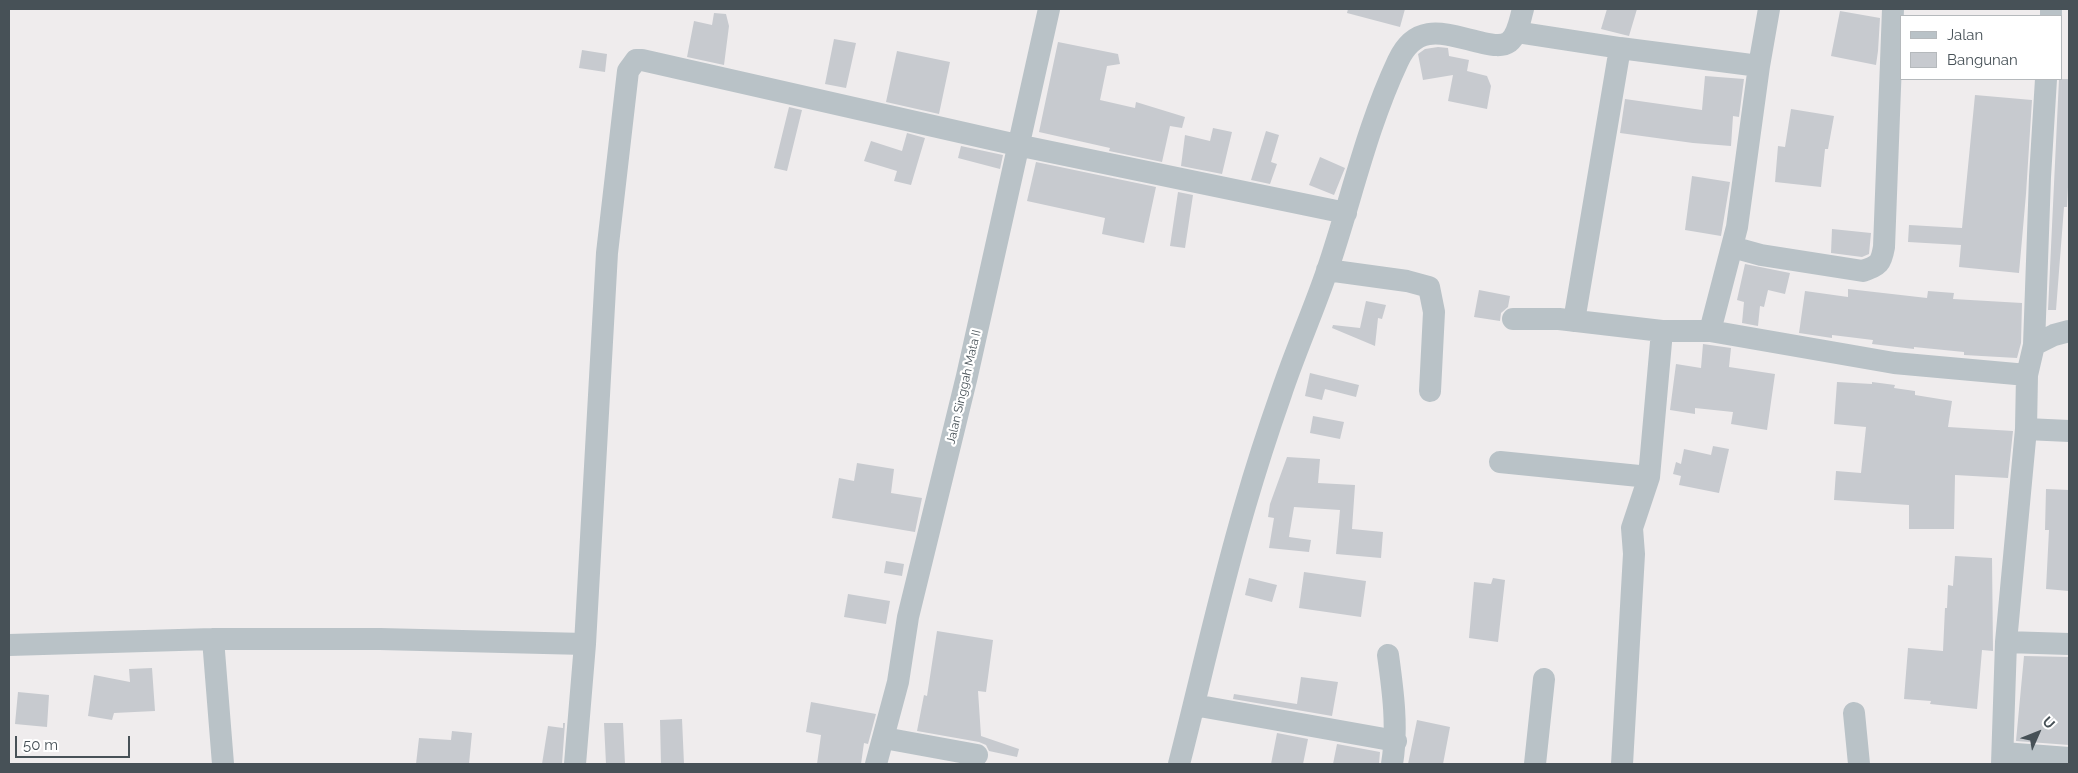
<!DOCTYPE html>
<style>
body{margin:0}
#map{position:relative;width:2078px;height:773px;overflow:hidden;background:#efeced;font-family:Raleway,sans-serif}
canvas{display:block}
.frame{position:absolute;inset:0;border:10px solid #475157;pointer-events:none}
.legend{position:absolute;left:1900px;top:15px;width:162px;height:65px;box-sizing:border-box;background:#fff;border:1px solid #b5b9bc;margin:0;padding:6px 9px;list-style:none;font-size:15px;color:#475157}
.legend li{display:flex;align-items:center;gap:10px;height:25px}
.legend b{width:25px;border:1px solid #b5b9bc}
.north{position:absolute;left:2013px;top:708px;width:50px;height:50px;-webkit-text-stroke:4px #fff;paint-order:stroke;rotate:46deg;font-size:14px;font-weight:700;line-height:20px;text-align:center;color:#475157}
.north::after{content:'';display:block;margin:auto;width:18px;height:22px;background:#475157;clip-path:polygon(50% 0,100% 100%,50% 72%,0 100%)}
.scale{position:absolute;left:15px;top:736px;width:115px;height:22px;box-sizing:border-box;border:2px solid #475157;border-top:0;padding-left:6px;font-size:15px;line-height:18px;white-space:nowrap;color:#475157;-webkit-text-stroke:4px #fff;paint-order:stroke}
</style>
<div id="map">
<canvas width="2078" height="773"></canvas>
<div class="frame"></div>
<ul class="legend">
<li><b style="height:6px;background:#b9c2c7"></b>Jalan</li>
<li><b style="height:14px;background:#c7cacf"></b>Bangunan</li>
</ul>
<div class="north">U</div>
<div class="scale">50 m</div>
</div>
<script>
const c = document.querySelector('canvas').getContext('2d');
c.lineJoin = 'round';
function paint(path, color) { c.fillStyle = color; c.fill(path, 'evenodd'); }
function trace(path, color, width, dash) { c.strokeStyle = color; c.lineWidth = width; c.lineCap = dash ? 'butt' : 'round'; c.setLineDash(dash || []); c.stroke(path); }
function drawText(font, color, halo, rows, align = 'center') {
  c.font = font + ' Raleway,sans-serif'; c.lineWidth = 4.5; c.setLineDash([]); c.textBaseline = 'middle'; c.strokeStyle = halo; c.fillStyle = color; for (const [text, x, y, turn = 0] of rows) {
    c.save(); c.translate(x, y); c.rotate((+turn || 0) * Math.PI / 180); c.textAlign = isNaN(turn) ? turn : align; if (halo) c.strokeText(text, 0, 0); c.fillText(text, 0, 0); c.restore();
  }
}
paint(new Path2D(`
 M1348 9H1405L1400 27 1347 13Z
 M1607 9H1637L1629 36 1601 29Z
 M1840 11 1880 18 1878 51 1876 65 1831 56Z
 M714 13 726 14 729 26 724 65 687 57 694 21 712 25Z
 M834 39 856 43 846 88 825 84Z
 M1058 42 1118 54 1120 64 1107 66 1100 100 1135 108 1136 102 1185 117 1182 128 1170 126 1162 162 1109 151 1110 148 1039 132Z
 M1438 47 1448 48 1449 56 1469 60 1467 71 1487 76 1491 86 1487 109 1448 101 1453 75 1423 80 1418 54 1425 49Z
 M582 50 607 54 605 72 579 68Z
 M897 51 950 62 939 114 886 102Z
 M1705 76 1744 79 1739 117 1733 116 1731 146 1693 143 1620 133 1625 99 1702 110Z
 M2059 79H2069V167L2067 207H2064L2056 310H2048Z
 M1975 95 2032 100 2026 194 2019 273 1959 267 1961 245 1908 242 1909 225 1962 228Z
 M789 107 802 110 787 171 774 168Z
 M1791 109 1834 116 1828 149H1825L1821 187 1775 182 1778 146 1785 147Z
 M1213 128 1232 132 1222 174 1181 166 1185 135 1210 141Z
 M1266 131 1279 135 1271 162 1277 164 1270 184 1251 180Z
 M907 133 925 138 911 185 894 181 897 171 864 161 871 141 902 151Z
 M961 146 1003 155 1000 169 958 158Z
 M1320 157 1345 168 1334 195 1309 185Z
 M1036 162 1156 187 1144 243 1102 234 1105 218 1027 201Z
 M1692 176 1730 182 1721 236 1685 230Z
 M1178 192 1193 195 1185 248 1170 246Z
 M1832 229 1871 233 1869 254 1862 257 1831 253Z
 M1745 264 1790 273 1785 294 1768 290 1764 307 1760 306 1758 326 1742 323 1744 302 1737 300Z
 M1848 289 1927 298 1928 291 1954 293 1953 299 2022 303 2021 343 2017 358 1964 355V352L1914 347V349L1872 344 1873 340 1832 335V338L1799 333 1805 291 1848 297Z
 M1479 290 1510 296 1508 307 1501 313 1500 321 1474 317Z
 M1366 301 1386 305 1382 319 1378 318 1375 346 1332 328 1333 325 1360 328Z
 M1703 344 1731 348 1729 367 1775 374 1767 430 1731 424 1733 412 1695 408V414L1670 410 1676 364 1701 368Z
 M1310 373 1359 385 1356 397 1325 389 1322 400 1305 396Z
 M1837 382 1872 384V382L1895 385 1894 388 1915 391V395L1952 401 1948 427 2013 431 2008 478 1955 475 1954 529H1909V505L1834 500 1836 471 1861 473 1866 427 1834 424Z
 M1313 416 1344 422 1340 439 1310 433Z
 M1713 446 1729 449 1719 493 1679 485 1681 476 1673 474 1676 462 1681 464 1684 449 1711 455Z
 M1287 457 1320 459 1318 483 1355 485 1352 529 1383 532 1381 558 1336 554 1340 510 1294 507 1289 537 1311 540 1309 552 1269 548 1274 518 1268 517 1270 504Z
 M857 463 894 469 891 493 922 498 915 532 832 518 839 478 854 481Z
 M2046 489 2069 490V591L2046 589 2049 530H2045Z
 M1955 556 1992 558 1993 651 1982 650 1977 709 1930 704 1931 701 1904 699 1908 648 1943 651 1945 608H1947L1948 585 1953 586Z
 M886 561 904 564 902 576 884 573Z
 M1304 572 1366 581 1361 617 1299 608Z
 M1249 578 1277 585 1272 602 1245 595Z
 M1493 578 1505 580 1498 642 1469 638 1474 582 1491 584Z
 M848 594 890 601 886 624 844 617Z
 M937 631 993 640 986 692 978 691 981 736 1019 749 1017 757 989 751 986 745 979 742 917 731 924 695 927 696Z
 M2024 656 2069 657V745L2016 741Z
 M152 668 155 711 114 713 112 720 88 716 94 675 130 682 129 669Z
 M1301 677 1338 682 1332 716 1233 699 1234 694 1297 704Z
 M18 692 49 695 47 727 15 724Z
 M811 702 876 714 868 744 864 743 861 764H817L821 735 806 732Z
 M682 719 684 764H661L660 720Z
 M1417 720 1450 727 1443 764H1408Z
 M563 723H565L562 764H542L548 726 563 728Z
 M604 723H623L625 764H606Z
 M452 731 472 733 469 764H416L419 738 451 740Z
 M1277 733 1308 739 1303 764H1271Z
 M1337 744 1380 752 1379 764H1333Z`), '#c7cacf');
trace(new Path2D(`
 M2051 16V9
 M1516 32 1620 48 1759 66
 M1732 247 1761 255 1863 271C1879 265 1881 264 1884 247L1893 9
 M1327 270 1407 281 1429 287 1434 312 1430 391
 M1513 319H1559L1662 331H1710L1894 363 2027 375
 M1574 321 1620 48
 M1710 331 1737 227 1759 66 1769 9
 M2034 345 2054 335 2069 331
 M2026 429 2069 431
 M1500 462 1649 477
 M213 639 223 764
 M2006 642 2069 644
 M9 645 213 639H380L585 644
 M1388 655C1393 691 1398 728 1392 764
 M1194 705 1396 741
 M1854 713 1859 764
 M884 738 977 755
 M2003 753 2069 758
 M575 764 585 644 607 253 628 71 636 60H642L1017 145 1346 213
 M876 764 898 682 908 617 967 376 1049 9
 M1179 764C1201 678 1220 591 1245 506 1256 468 1268 431 1281 394 1295 352 1313 312 1327 271 1351 201 1366 129 1398 61 1417 20 1447 35 1483 43 1492 45 1502 47 1509 42 1518 35 1520 19 1523 9
 M1535 764 1544 679
 M1622 764 1634 554 1632 528 1649 477 1662 331
 M2002 764 2006 642 2026 429 2027 375 2034 345 2040 177 2046 79`), '#b9c2c7', 22);
drawText('12px', '#475157', '#fff', [
 ["Jalan Singgah Mata II",964,387,-77]
]);
</script>
